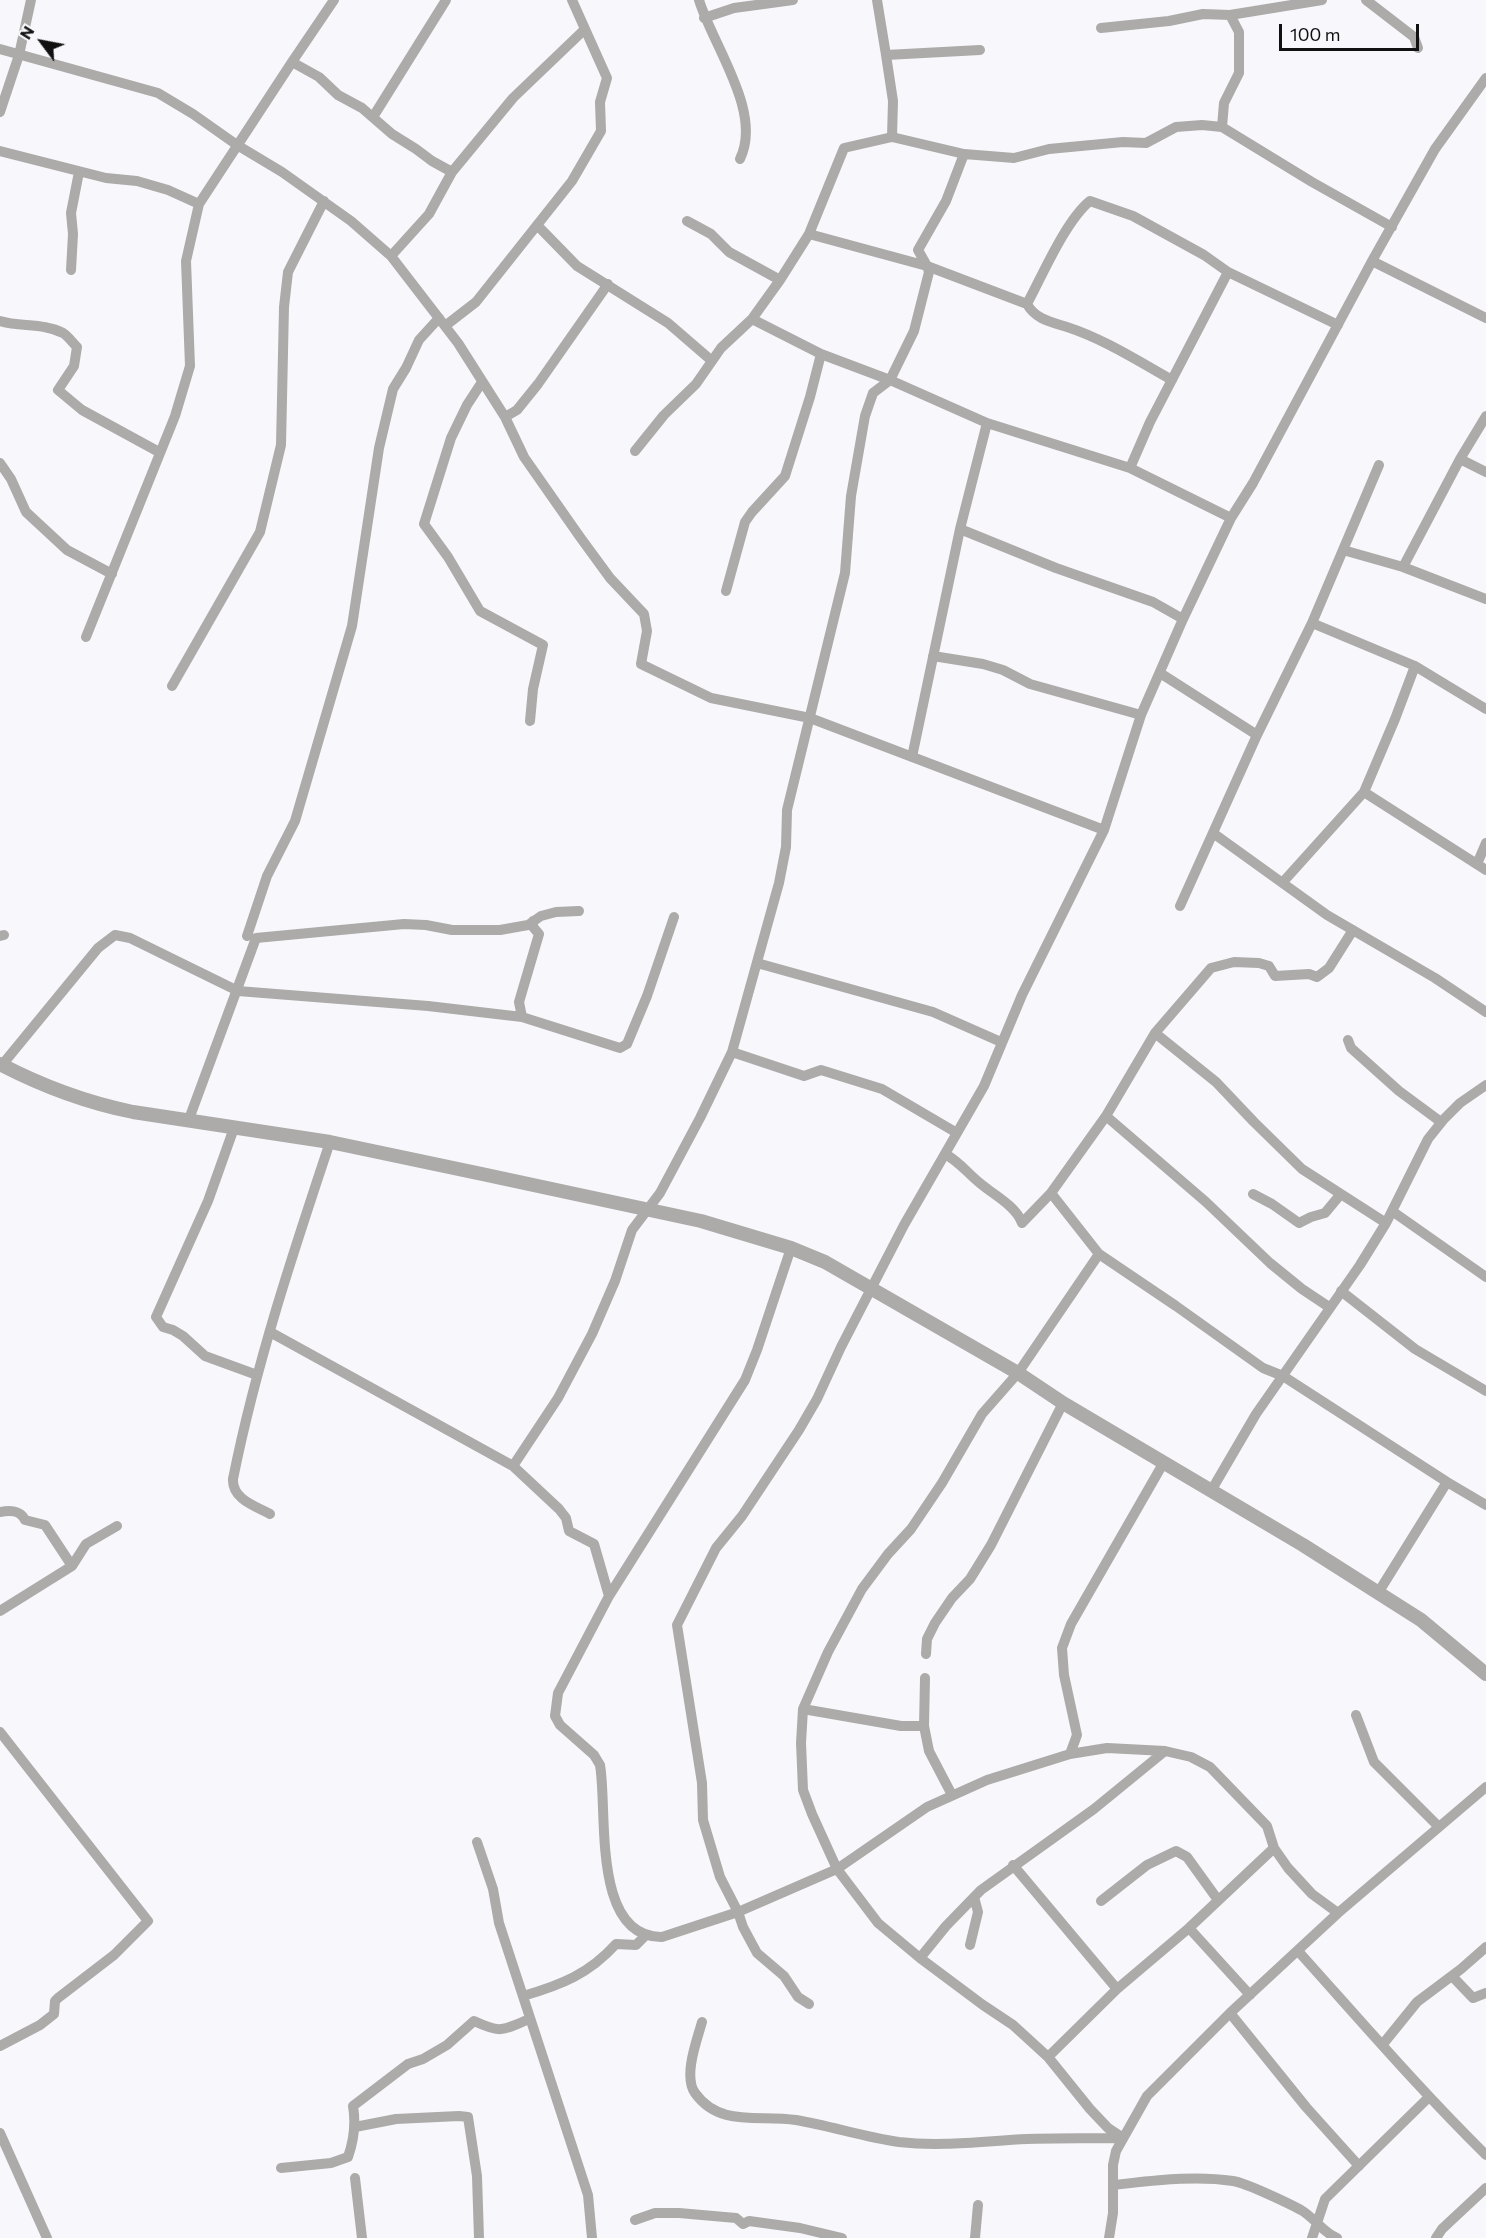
<!DOCTYPE html>
<style>
body{margin:0}
#map{position:relative;width:1486px;height:2238px;overflow:hidden;background:#f8f7fb;font-family:Commissioner,sans-serif}
canvas{display:block}
.north{position:absolute;left:12px;top:12px;width:60px;height:60px;-webkit-text-stroke:4px #f8f7fb;paint-order:stroke;rotate:302deg;font-size:16px;font-weight:700;line-height:24px;text-align:center;color:#111112}
.north::after{content:'';display:block;margin:auto;width:21px;height:27px;background:#111112;clip-path:polygon(50% 0,100% 100%,50% 72%,0 100%)}
.scale{position:absolute;left:1279px;top:24px;width:140px;height:27px;box-sizing:border-box;border:3px solid #111112;border-top:0;padding-left:8px;font-size:18px;line-height:21px;white-space:nowrap;color:#111112;-webkit-text-stroke:4px #f8f7fb;paint-order:stroke}
</style>
<div id="map">
<canvas width="1486" height="2238"></canvas>
<div class="north">N</div>
<div class="scale">100 m</div>
</div>
<script>
const c = document.querySelector('canvas').getContext('2d');
c.lineJoin = 'round';
function trace(path, color, width, dash) { c.strokeStyle = color; c.lineWidth = width; c.lineCap = dash ? 'butt' : 'round'; c.setLineDash(dash || []); c.stroke(path); }
trace(new Path2D(`
 M334 0 292 62 319 77 338 95 362 108 392 134 416 149 432 161 452 172
 M699 0C713 46 763 112 740 159
 M877 0 886 55
 M1366 0 1414 37 1418 48
 M1230 15 1322 0
 M704 18 734 8 793 0
 M1101 28 1169 21 1203 14 1230 15 1239 32V73L1224 103 1222 127
 M0 49 158 93 193 114 237 145 282 172 351 221 391 256 458 343 505 417 524 457 580 537 610 578 644 614 647 631 641 664 711 698 810 718 1104 830
 M980 50 886 55 893 101 892 137 964 154 1014 158 1049 149 1123 142 1146 143 1176 127 1202 125 1222 127 1312 182 1392 227
 M0 112 19 55 31 0
 M373 117 446 0
 M0 151 106 178 137 181 168 190 199 204
 M687 221 711 234 729 252 780 280
 M537 225 577 266 668 323 712 361
 M809 234 927 266 1027 304C1035 319 1051 322 1067 327 1104 339 1138 361 1172 380
 M391 256 429 214 452 172 513 98 584 30
 M1372 261 1486 318
 M71 270 73 234 71 213 79 172
 M1027 304C1042 276 1066 220 1090 201L1133 216 1204 255 1228 272 1338 325
 M752 319 821 354 890 380 987 423 1130 468 1231 518
 M0 321C20 327 44 323 63 333 68 336 72 342 77 347L74 366 58 390 82 410 159 452
 M445 326 476 302 572 181 601 131 600 102 607 78 572 0
 M482 382 467 405 451 438 424 524 448 557 480 611 543 645 533 689 530 721
 M505 417 517 410 538 384 608 284
 M635 451 664 415 696 384 721 348 752 319 780 280 809 234 844 148 892 137
 M1460 459 1486 472
 M0 463 11 479 26 512 67 550 112 574
 M1130 468 1150 422 1228 272
 M960 529 1056 568 1153 602 1183 619
 M1343 550 1403 567 1486 599
 M1403 567 1460 459 1486 416
 M726 591 745 522 752 512 785 476 810 397 821 354
 M1312 623 1415 666 1486 709
 M86 637 175 416 190 366 186 261 199 204 292 62
 M933 656 983 664 1003 670 1030 684 1141 715
 M1160 673 1257 735
 M172 686 260 532 281 445 284 307 288 272 324 201
 M912 757 960 529 987 423
 M1364 792 1486 870
 M1213 833 1327 915 1435 978 1486 1012
 M1477 864 1486 843
 M1283 882 1364 792 1395 719 1415 666
 M1180 906 1257 735 1312 623 1379 465
 M0 936 4 935
 M247 936 267 876 295 821 352 626 379 448 393 389 406 368 419 340 439 318
 M757 963 933 1012 1001 1042
 M522 1017 519 1002 539 934 533 927V921
 M1155 1033 1216 1082 1254 1122 1302 1169 1386 1223
 M1348 1040 1351 1048 1399 1091 1441 1122
 M732 1052 804 1076 821 1070 882 1089 957 1133
 M2 1065 98 948 115 935 130 938 238 991 428 1006 522 1017 620 1048 627 1044 647 996 674 917
 M1106 1116 1206 1202 1270 1263 1302 1289 1329 1307
 M189 1119 256 938 404 924 426 925 452 930H500L528 925 541 916 556 912 579 911
 M234 1128 208 1201 156 1317 163 1327 173 1330 183 1336 205 1356 257 1375
 M945 1154C960 1162 968 1174 981 1184 994 1195 1016 1206 1022 1223L1051 1193 1106 1116 1155 1033 1211 968 1234 962 1259 963 1269 966 1275 976 1309 974 1317 977 1329 968 1353 930
 M1051 1193 1099 1254 1176 1306 1263 1368 1283 1376 1447 1482 1486 1505
 M1253 1194 1272 1204 1299 1223 1311 1217 1325 1213 1340 1195
 M1392 1211 1486 1277
 M791 1248 757 1350 745 1380 609 1596 558 1693 555 1716 560 1725 594 1755 600 1765C608 1810 591 1938 662 1937L738 1912 837 1869 927 1807 987 1780 1070 1754 1107 1748 1165 1751 1191 1757 1210 1767 1267 1826 1274 1848 1288 1868 1312 1894 1338 1913
 M1099 1254 1018 1373 982 1414 942 1483 911 1529 888 1554 862 1589 828 1652 803 1709 801 1743 803 1790 812 1814 837 1869 878 1923 920 1958 983 2005 1013 2025 1048 2057 1090 2109 1108 2128 1123 2138
 M1341 1291 1415 1349 1486 1391
 M270 1332 513 1466 559 1509 566 1518 569 1531 594 1544 609 1596
 M513 1466 558 1398 592 1334 615 1281 632 1230 660 1193 700 1118 732 1052 779 883 786 847 787 810 845 573 851 496 865 416 873 393 890 380 914 331 929 272 927 266 918 250 946 201 964 154
 M1211 1491 1256 1414 1360 1265 1386 1223 1428 1139 1444 1119 1460 1103 1486 1085
 M0 1512C10 1510 20 1510 25 1520L45 1525 72 1566
 M270 1514C255 1506 232 1499 233 1479 256 1364 293 1253 330 1142
 M1378 1593 1447 1482
 M0 1611 72 1566 86 1544 117 1526
 M926 1654 927 1639 935 1623 952 1598 970 1579 991 1545 1063 1403
 M925 1678 924 1726 929 1751 952 1795
 M803 1709 901 1726H924
 M1356 1715 1374 1762 1439 1827
 M0 1732 148 1921 114 1955 58 1998 55 2001 54 2014 40 2025 0 2046
 M1070 1754 1077 1735 1064 1675 1062 1648 1071 1624 1164 1462
 M477 1842 493 1889 499 1923 588 2195 592 2238
 M1013 1865 1117 1989
 M1101 1901 1147 1865 1176 1851 1187 1857 1218 1900
 M1189 1928 1250 1995
 M970 1945 978 1912 974 1897
 M1298 1951C1360 2020 1420 2090 1486 2155
 M920 1958 946 1926 981 1890 1094 1809 1165 1751
 M1452 1976 1473 1998 1486 1993
 M523 1996C561 1985 589 1974 616 1944L636 1945 646 1935
 M809 2004 798 1997 784 1976 757 1953 743 1927 738 1912 720 1877 703 1820 702 1783 677 1625 716 1548 742 1516 799 1430 817 1399 841 1347 904 1225 984 1086 1022 995 1104 830 1141 715 1183 619 1231 518 1253 483 1372 261 1435 149 1486 78
 M1230 2013 1306 2107 1359 2166
 M702 2022C697 2040 683 2076 695 2093 720 2128 760 2114 796 2120 831 2126 864 2137 899 2142 942 2147 984 2141 1027 2139 1059 2138 1091 2138 1123 2138
 M1383 2044 1417 2002 1461 1969 1486 1947
 M1048 2057 1117 1989 1189 1928 1274 1848
 M355 2127 396 2119 459 2116 468 2117 477 2176 479 2238
 M0 2133 47 2238
 M281 2168 331 2163 348 2157C354 2140 356 2124 353 2106L408 2064 423 2059 447 2045 474 2021C500 2033 501 2031 527 2020
 M355 2178 362 2238
 M1113 2185C1152 2181 1193 2175 1233 2181 1246 2183 1288 2203 1301 2210 1315 2218 1323 2233 1337 2238
 M635 2220 655 2213H679L736 2218 743 2224 749 2221 800 2228 842 2238
 M975 2238 978 2205
 M1109 2238 1113 2213V2165L1116 2151 1147 2096 1230 2013 1338 1913 1486 1787
 M1312 2238 1325 2199 1428 2098
 M1436 2238 1442 2229 1486 2188`), '#acabaa', 10);
trace(new Path2D(`
 M0 1064C44 1087 84 1102 133 1112L330 1142 482 1174 701 1221 791 1248 825 1262 1018 1373 1063 1403 1303 1545 1421 1620 1486 1674`), '#acabaa', 14);
</script>
